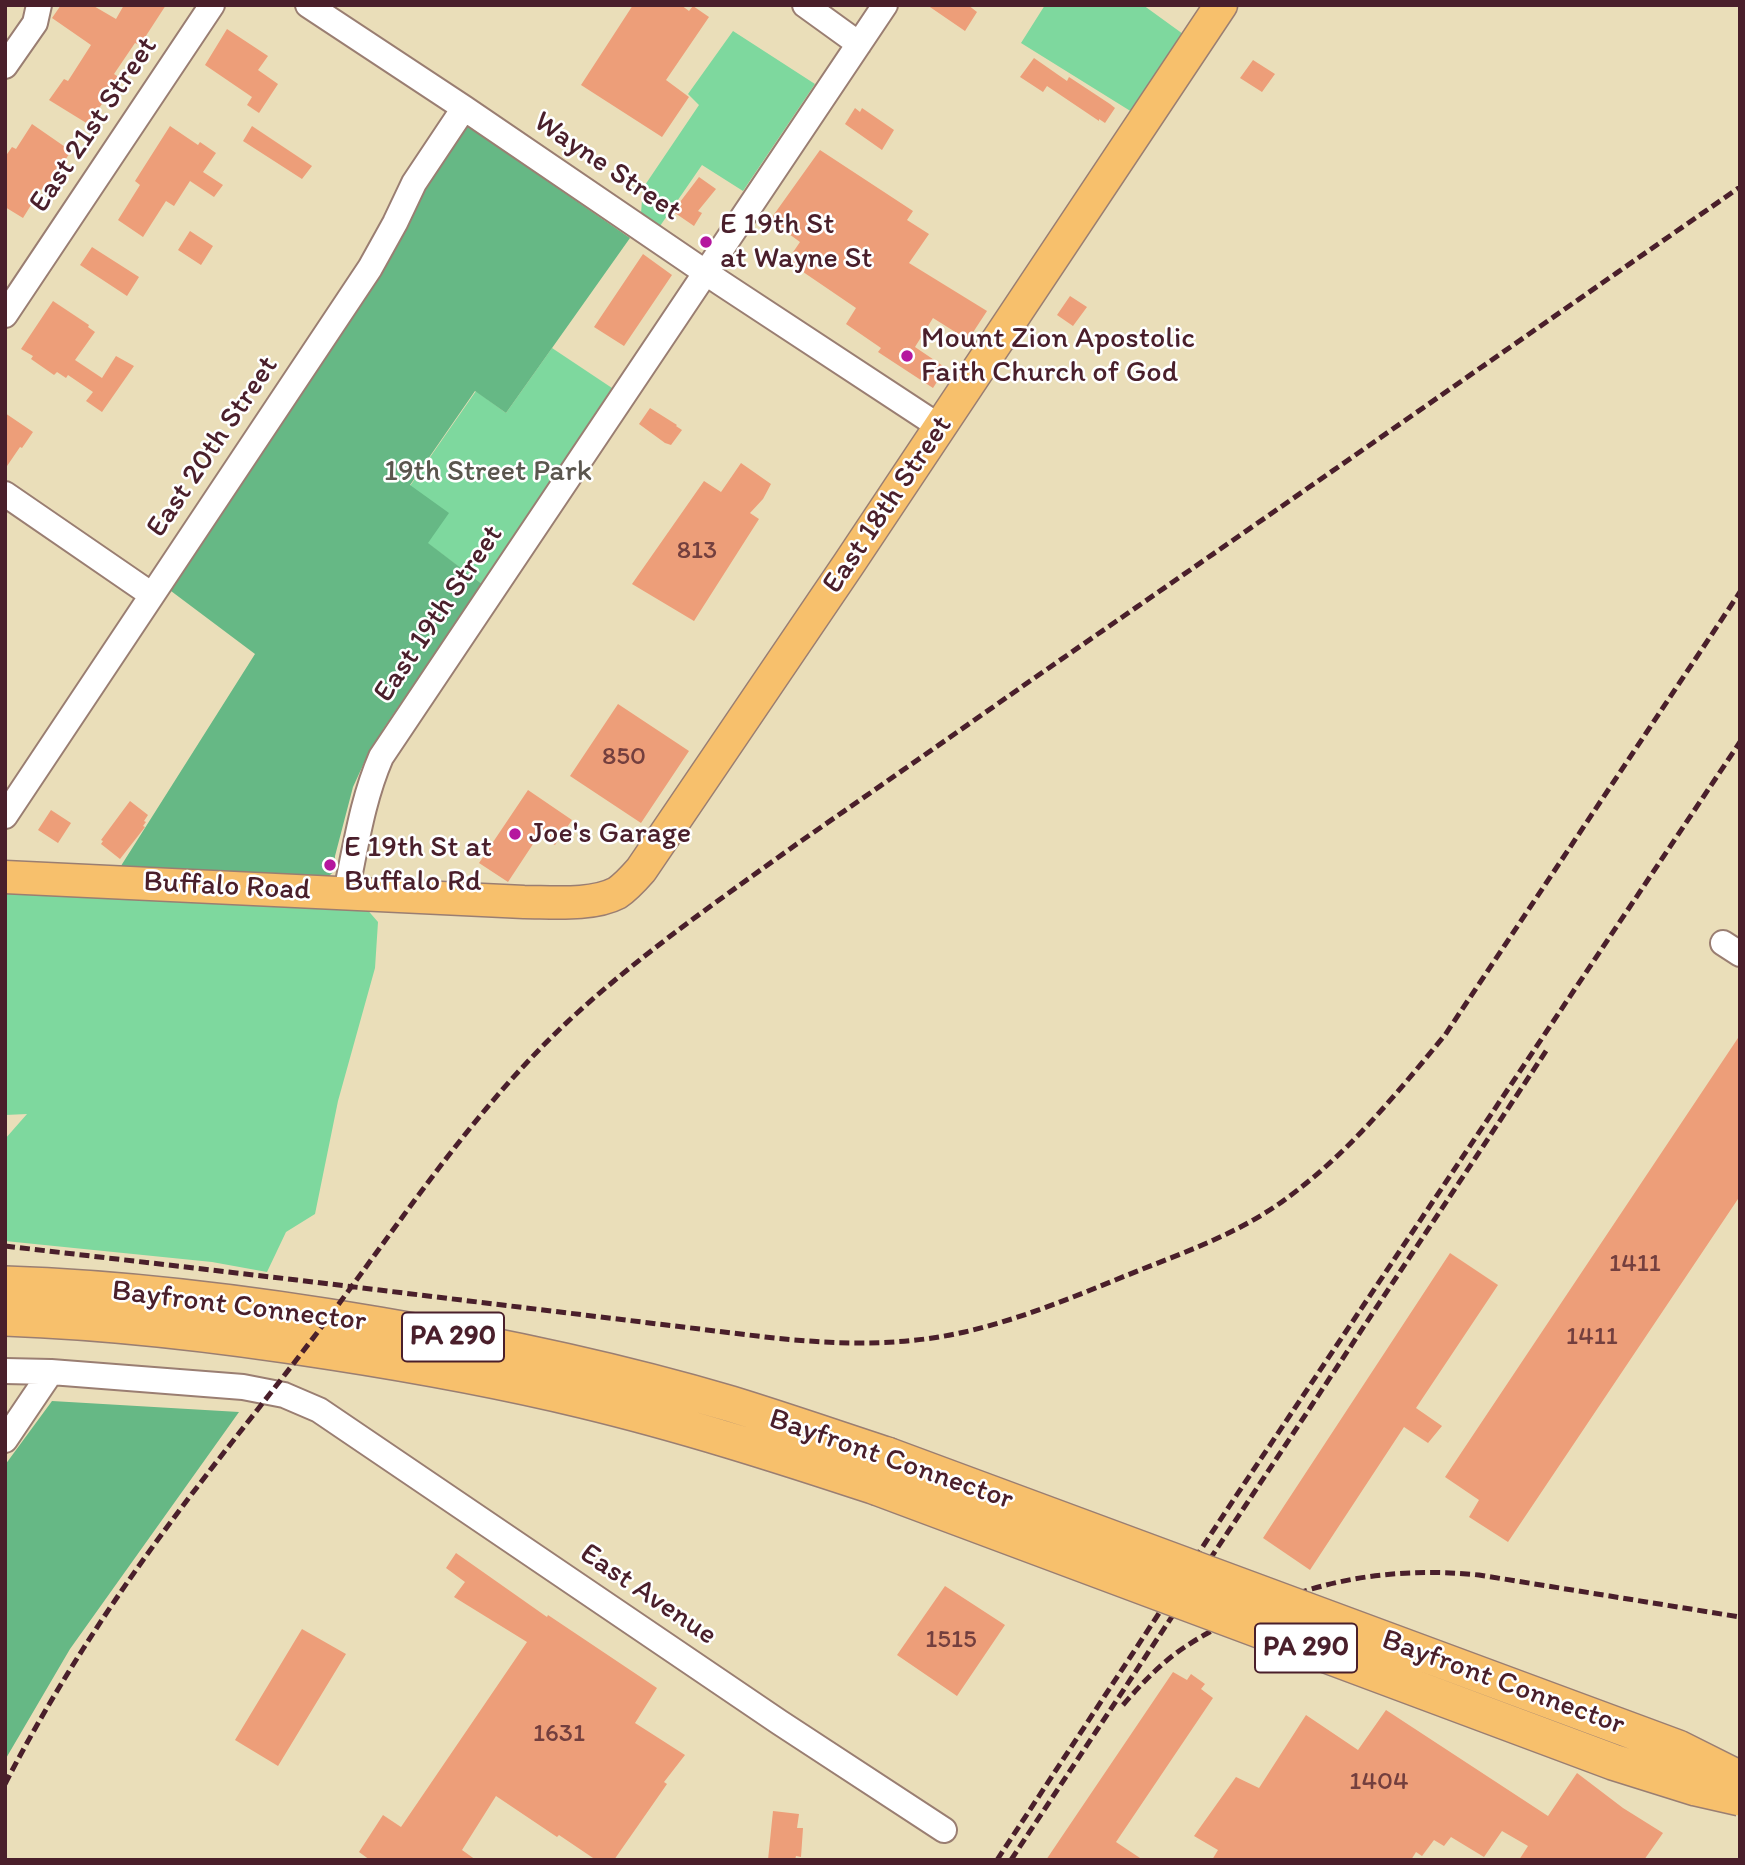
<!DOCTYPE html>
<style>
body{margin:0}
#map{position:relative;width:1745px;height:1865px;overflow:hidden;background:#eadeb9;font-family:Itim,sans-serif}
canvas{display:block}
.frame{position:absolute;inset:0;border:7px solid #4a1f2b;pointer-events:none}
</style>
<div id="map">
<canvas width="1745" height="1865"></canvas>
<div class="frame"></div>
</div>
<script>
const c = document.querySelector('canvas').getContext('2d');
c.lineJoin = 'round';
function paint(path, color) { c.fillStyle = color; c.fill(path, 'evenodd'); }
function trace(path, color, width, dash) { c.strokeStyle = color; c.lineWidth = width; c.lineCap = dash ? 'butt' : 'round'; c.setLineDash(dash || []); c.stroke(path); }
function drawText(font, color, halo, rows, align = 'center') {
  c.font = font + ' Itim,sans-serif'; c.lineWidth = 5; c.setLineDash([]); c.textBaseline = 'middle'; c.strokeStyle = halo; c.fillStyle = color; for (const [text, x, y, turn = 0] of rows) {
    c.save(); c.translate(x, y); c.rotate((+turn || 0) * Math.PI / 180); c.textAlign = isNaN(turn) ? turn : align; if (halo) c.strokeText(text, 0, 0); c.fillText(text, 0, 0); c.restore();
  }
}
paint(new Path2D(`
 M1045 5H1143L1183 34 1132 112 1021 43Z
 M733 31 815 84 743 191 702 165 660 226 641 213 643 188 699 105 688 94Z
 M552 348 612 388 482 584 427 543 410 486 476 391 506 413Z
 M5 890 365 907 378 922 375 968 338 1101 315 1214 286 1232 267 1272 212 1262 5 1241V1139L27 1114 5 1115Z`), '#7ed89e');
paint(new Path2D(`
 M464 127H469L630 238 506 413 475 391 410 485 449 513 428 543 482 584 384 728 364 763 353 787 335 856 334 871 328 877 119 869 255 654 167 588 413 201Z
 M52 1401 239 1412 70 1649 5 1760V1465Z`), '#66b885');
paint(new Path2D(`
 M61 5H92L116 19 124 5H166L140 45 135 43 114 74 120 78 88 124 49 100 64 79 68 81 91 45 52 18Z
 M633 5H681L689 11 693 6 709 17 666 80 689 97 662 137 581 85Z
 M927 5H968L977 12 965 31Z
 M227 29 268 56 258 70 278 84 259 113 247 105 252 97 205 65Z
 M1034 58 1067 81 1069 77 1110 104 1115 108 1105 123 1099 119V121L1047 86 1043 92 1020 77Z
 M1253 60 1275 74 1262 92 1240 78Z
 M855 108 860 112 862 108 894 130 882 150 845 124Z
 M32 124 71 151 45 192 41 189 23 218 5 207V157L12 147 16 149Z
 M170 126 198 145 200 142 216 153 203 172 223 185 214 197 190 181 174 206 166 201 143 237 118 220 140 185 135 181Z
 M252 126 312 166 302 179 243 141Z
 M820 150 913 211 907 220 929 234 909 263 987 311 968 340 933 318 915 347 946 368 933 388 878 352 881 348 846 324 856 308 787 261 800 242 770 220Z
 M699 177 716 189 698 211 702 213 694 226 675 213 682 204 680 202Z
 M190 231 213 246 201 265 178 250Z
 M92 247 139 277 127 296 80 265Z
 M643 254 672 275 624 346 594 327Z
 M1070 296 1087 307 1073 326 1057 315Z
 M53 301 89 325 88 327 95 332 75 360 102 378 116 356 134 366 102 412 86 401 93 392 68 375 66 378 57 372 54 375 31 359 33 356 21 349Z
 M650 408 677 425 676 426 682 430 671 445 665 443 639 424Z
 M5 413 33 432 22 448 20 447 5 469Z
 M741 463 771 484 763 499 750 513 759 519 694 621 632 584 704 481 721 492Z
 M618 704 689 751 641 823 570 776Z
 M528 790 572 820 555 845 539 835 508 882 479 863Z
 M130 801 148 815 144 821 146 822 143 826 145 827 120 859 101 844 103 841 101 840Z
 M51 810 71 823 58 843 38 830Z
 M1740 1035V1196L1508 1542 1469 1517 1479 1500 1445 1477Z
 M1450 1253 1498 1285 1416 1408 1442 1426 1428 1443 1404 1427 1310 1570 1263 1538Z
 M456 1553 547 1617 548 1615 657 1688 635 1723 685 1755 664 1782 667 1784 614 1860H596L559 1835 557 1837 496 1796 462 1850 476 1860H370L359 1852 383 1815 401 1827 527 1642 454 1597 465 1582 446 1568Z
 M945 1586 1005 1625 957 1696 897 1655Z
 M302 1629 346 1654 278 1766 235 1740Z
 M1173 1672 1187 1680 1191 1674 1205 1684 1201 1689 1213 1698 1116 1842 1143 1860H1046Z
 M1386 1710 1548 1816 1577 1773 1623 1808 1663 1833 1644 1860H1519L1528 1846 1502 1831 1484 1857 1451 1837 1444 1846 1434 1840 1422 1856 1416 1852 1411 1860H1212L1218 1850 1194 1836 1236 1777 1259 1788 1306 1715 1358 1750Z
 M773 1811 799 1814 797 1828H803L801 1857 796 1856 795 1860H768Z`), '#ed9e79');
const minor = new Path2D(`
 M308 5 464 108 721 283 940 427
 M805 5 859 44
 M5 66 35 23 39 5
 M5 315 212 5
 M5 494 152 595
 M5 816 370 268 395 223 414 183 464 108
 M346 892C356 846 362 801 381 757L885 5
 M1723 943 1740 954
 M5 1371 51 1372 243 1387 284 1395 319 1410 779 1722 944 1830
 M5 1440 51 1372`);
const major = new Path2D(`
 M5 877 524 902C552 902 592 906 617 893 626 887 634 878 641 870L848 565 1221 5`);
const highway = new Path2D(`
 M5 1284C130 1288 256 1304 379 1325 498 1345 616 1370 731 1404 783 1420 835 1438 887 1455
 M5 1318C115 1322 224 1335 332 1352 416 1365 499 1380 582 1400 682 1424 779 1455 876 1487`);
trace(minor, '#9a7e72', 28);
trace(major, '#9a7e72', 35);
trace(highway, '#9a7e72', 38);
trace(minor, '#fff', 24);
trace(major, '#f7c06c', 32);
trace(highway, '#f7c06c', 35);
trace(new Path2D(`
 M5 1246 297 1280 765 1337C828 1344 892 1347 955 1334 1019 1321 1080 1294 1140 1270 1191 1250 1243 1231 1287 1198 1349 1153 1397 1093 1445 1035L1740 592
 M1123 1705C1136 1690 1149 1676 1164 1663 1182 1647 1205 1634 1227 1623 1309 1581 1387 1566 1479 1575L1740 1617
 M5 1784C54 1689 115 1596 179 1511 227 1447 278 1385 326 1321 406 1215 477 1104 576 1014 644 952 719 900 794 846 873 791 952 736 1030 681 1267 517 1503 352 1740 187
 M997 1860 1236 1496 1740 742
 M1011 1860 1548 1048`), '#4a1f2b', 5, [10, 5]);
const highwayBridge = new Path2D(`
 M887 1455 1678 1748 1740 1779
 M876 1487 1613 1762 1696 1788 1740 1798`);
trace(highwayBridge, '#9a7e72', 38, []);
trace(highwayBridge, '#f7c06c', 35);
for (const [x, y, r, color] of [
 [706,242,7,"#b5179e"],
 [907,356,7,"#b5179e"],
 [515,834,7,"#b5179e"],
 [330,865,7,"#b5179e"]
]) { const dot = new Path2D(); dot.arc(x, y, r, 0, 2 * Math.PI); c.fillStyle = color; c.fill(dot); trace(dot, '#fff', 2.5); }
drawText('26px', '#733f3e', null, [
 ["813",697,551],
 ["850",624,757],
 ["1411",1635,1264],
 ["1411",1592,1337],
 ["1515",951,1640],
 ["1631",559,1734],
 ["1404",1379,1782]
]);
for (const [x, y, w] of [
 [453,1337,102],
 [1306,1648,102]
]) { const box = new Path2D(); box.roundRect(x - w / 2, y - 24.5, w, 49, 5); c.fillStyle = '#fff'; c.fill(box); trace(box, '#4a1f2b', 2); }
drawText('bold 28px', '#4a1f2b', null, [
 ["PA 290",453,1337],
 ["PA 290",1306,1648]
]);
drawText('30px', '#4a1f2b', '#fff', [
 ["East 21st Street",94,125,-56],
 ["Wayne Street",607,167,34],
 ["East 20th Street",213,447,-56],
 ["East 18th Street",888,505,-56],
 ["East 19th Street",439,614,-56],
 ["Buffalo Road",227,887,3],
 ["Bayfront Connector",239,1307,7],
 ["Bayfront Connector",891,1460,19],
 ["East Avenue",648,1595,34],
 ["Bayfront Connector",1503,1683,20]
]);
drawText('30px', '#4a1f2b', '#fff', [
 ["E 19th St",720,225],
 ["at Wayne St",720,259],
 ["Mount Zion Apostolic",921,339],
 ["Faith Church of God",921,373],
 ["Joe's Garage",529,834],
 ["E 19th St at",344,848],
 ["Buffalo Rd",344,882]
], 'left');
drawText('30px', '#5a564e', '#fff', [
 ["19th Street Park",488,472]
]);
</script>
